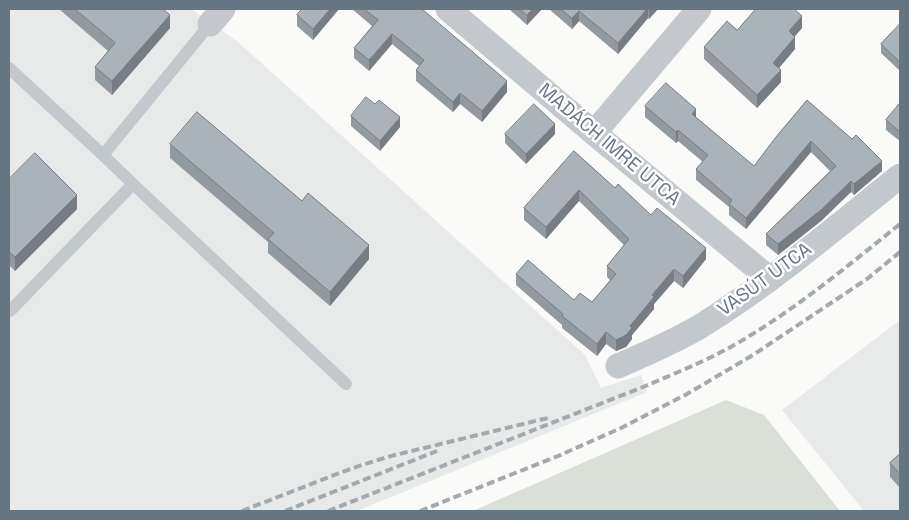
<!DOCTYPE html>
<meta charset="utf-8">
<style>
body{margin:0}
#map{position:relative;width:909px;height:520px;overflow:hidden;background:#fafaf8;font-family:"Space Grotesk",sans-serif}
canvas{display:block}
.frame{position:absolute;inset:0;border:10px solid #657683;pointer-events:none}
</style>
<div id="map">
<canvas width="909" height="520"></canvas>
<div class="frame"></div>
</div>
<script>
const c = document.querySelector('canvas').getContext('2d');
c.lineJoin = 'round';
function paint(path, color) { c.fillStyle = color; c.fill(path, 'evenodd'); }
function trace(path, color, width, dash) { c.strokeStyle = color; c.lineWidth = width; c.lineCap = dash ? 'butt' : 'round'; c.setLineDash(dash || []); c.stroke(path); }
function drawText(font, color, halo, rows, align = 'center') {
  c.font = font + ' "Space Grotesk",sans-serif'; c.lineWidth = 5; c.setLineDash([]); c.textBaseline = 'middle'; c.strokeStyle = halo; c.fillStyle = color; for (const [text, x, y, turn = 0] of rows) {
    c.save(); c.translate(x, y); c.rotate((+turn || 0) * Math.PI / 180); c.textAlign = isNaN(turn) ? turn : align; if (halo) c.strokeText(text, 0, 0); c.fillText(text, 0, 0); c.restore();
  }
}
paint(new Path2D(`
 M9 9H191L238 42 585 355 601 388 641 375 647 392 357 511H9Z
 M900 320V511H864L782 410Z`), '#e8e9e9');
paint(new Path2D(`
 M726 400 764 415 840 511H473Z`), '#dadfd7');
trace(new Path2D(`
 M9 68 103 155 210 24
 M133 184 346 384
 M9 309 10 311 133 184 103 155`), '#c3c8cc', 12);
trace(new Path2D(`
 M448 9 594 133 770 279
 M210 24 223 9
 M594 133 699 9
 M618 366C647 353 677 341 704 324 773 281 836 227 900 176`), '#c3c8cc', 25);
trace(new Path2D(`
 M242 511 342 472 365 464 391 456 548 418
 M285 511 437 451
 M328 511 643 387C678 372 714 358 746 338 801 305 850 264 900 224
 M420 511 558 456 621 428 687 394 753 355 867 279 900 252`), '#a2aab0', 4, [8, 4]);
paint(new Path2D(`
 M59 9H163L170 28 112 95 95 80V67L108 51Z
 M339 9 313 40 297 26V15Z
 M352 9H422L507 92 482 122 460 104 453 112 416 81V70L419 66 392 44 369 71 354 58V48L372 26Z
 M509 9H542L527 25Z
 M549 9H658L649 19 648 18 618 54 579 21 572 29Z
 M900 24V71L881 53V44Z
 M802 28 795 36V49L779 68 781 82 757 108 704 59V47L737 30Z
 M807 100 882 171 854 195 851 192 821 221 778 255 766 245V234L830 171 811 152 746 229 729 215V207L696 180V169L703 162 678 141 676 143 645 117V106L696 117 754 166 776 138V137Z
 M900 103V141L886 130V120Z
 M351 116 400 127 380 151 351 126Z
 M505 134H555L526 164 505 143Z
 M170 144 369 259 330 306 268 253V242L170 158Z
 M574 151 615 188 651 215 706 259 683 288 674 281 654 304V309L632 335V339L626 347 616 351 606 344 597 356 562 328V325L516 285V274L574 300 592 302 610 280 607 277V266L624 245 579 201 546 239 524 220V208Z
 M9 179 77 209 15 271 9 265Z
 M900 454V488L890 477V463Z`), '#929a9f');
paint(new Path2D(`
 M330 9H339L313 40V29Z
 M533 9H542L527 25V15Z
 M647 9H648V18L618 54V43Z
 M649 9H658L649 19Z
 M579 11V21L572 29V18Z
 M170 15V28L112 95V81Z
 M802 16V28L789 43V31Z
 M392 34V44L369 71V60Z
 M795 37V49L773 75V63Z
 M781 70V82L757 108V95Z
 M507 81V92L482 122V111Z
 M460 93V104L453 112V102Z
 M696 109V120L692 114Z
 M400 117V127L380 151V141Z
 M555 124V134L526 164V154Z
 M678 130V141L676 143V132Z
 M811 141V152L746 229V218Z
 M882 161V171L854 195V184Z
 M851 181V192L821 221 778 255V244Z
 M579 190V201L546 239V227Z
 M77 195V209L15 271V257Z
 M369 245V259L330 306V292Z
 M706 248V259L683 288V276Z
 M674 269V281L654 304V309L632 335V339L626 347 616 351V340L630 326 652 295Z
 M606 332V344L597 356V344Z`), '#777d82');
const building = new Path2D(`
 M75 9H163L170 15 112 81 95 67 115 43Z
 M302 9H330L313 29 297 15Z
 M364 9H422L507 81 482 111 460 93 453 102 416 70 424 60 392 34 369 60 354 48 378 20Z
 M520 9H533L527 15Z
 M561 9H647L618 43 579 11 572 18Z
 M756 9H794L802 16 789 31 795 37 773 63 781 70 757 95 704 47 727 21 737 30Z
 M900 24V62L881 44Z
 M666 83 696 109 692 114 754 166 776 137 807 100 852 139 856 135 882 161 854 184 851 181 821 210 778 244 766 234 836 166 811 141 746 218 729 204 732 200 696 169 708 155 678 130 676 132 645 106Z
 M366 97 375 104 379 100 400 117 380 141 351 116Z
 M900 103V132L886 120Z
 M534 104 555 124 526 154 505 134Z
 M197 112 302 201 308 193 369 245 330 292 268 239 274 233 170 144Z
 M574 151 615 188 618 184 651 215 657 208 706 248 683 276 674 269 652 295 654 297 630 326 632 328 626 335 616 340 606 332 597 344 562 316 563 314 516 274 528 260 574 300 580 293 592 302 616 274 607 266 629 239 579 190 546 227 524 208Z
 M35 153 77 195 15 257 9 252V179Z
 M900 454V474L890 463Z`);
paint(building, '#aab3b9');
trace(building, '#777d82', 1);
drawText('19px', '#657683', '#fff', [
 ["MADÁCH IMRE UTCA",609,145,40],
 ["VASÚT UTCA",765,280,-36]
]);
</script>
